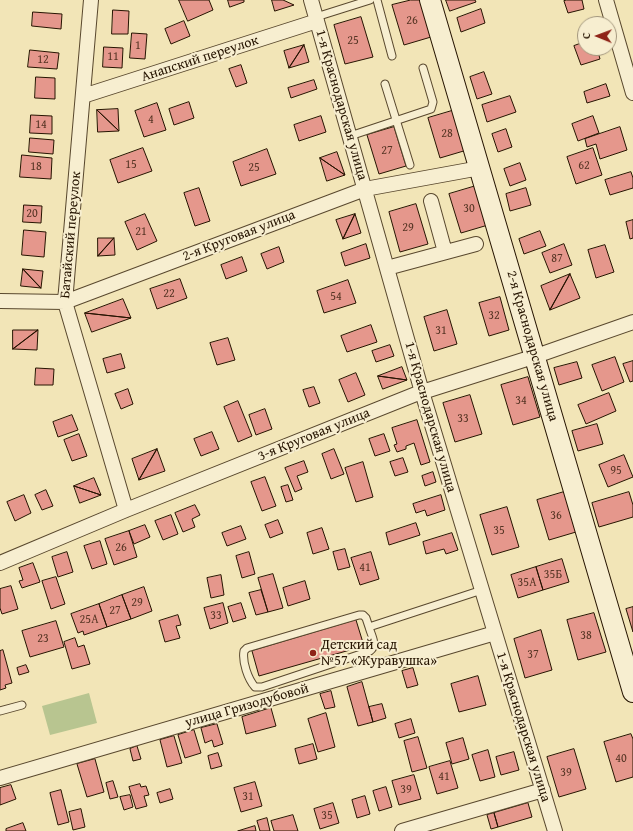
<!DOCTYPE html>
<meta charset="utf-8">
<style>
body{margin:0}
#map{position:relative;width:633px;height:831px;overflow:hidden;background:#f2e5b7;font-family:"Gentium Book Plus",serif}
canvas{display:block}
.north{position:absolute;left:577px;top:16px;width:40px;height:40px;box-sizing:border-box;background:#f7eed0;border:1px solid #a3977d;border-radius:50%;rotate:271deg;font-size:11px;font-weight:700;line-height:16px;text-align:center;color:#261401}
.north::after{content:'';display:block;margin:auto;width:14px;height:18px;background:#8f2418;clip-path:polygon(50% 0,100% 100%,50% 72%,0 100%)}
</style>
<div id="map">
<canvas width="633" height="831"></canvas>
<div class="north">С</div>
</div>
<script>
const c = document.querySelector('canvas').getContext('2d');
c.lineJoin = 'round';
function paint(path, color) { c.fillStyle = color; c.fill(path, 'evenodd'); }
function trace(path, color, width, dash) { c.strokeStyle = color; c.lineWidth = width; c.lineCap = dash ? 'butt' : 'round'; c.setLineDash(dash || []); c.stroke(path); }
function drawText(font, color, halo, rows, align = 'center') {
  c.font = font + ' "Gentium Book Plus",serif'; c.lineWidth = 4; c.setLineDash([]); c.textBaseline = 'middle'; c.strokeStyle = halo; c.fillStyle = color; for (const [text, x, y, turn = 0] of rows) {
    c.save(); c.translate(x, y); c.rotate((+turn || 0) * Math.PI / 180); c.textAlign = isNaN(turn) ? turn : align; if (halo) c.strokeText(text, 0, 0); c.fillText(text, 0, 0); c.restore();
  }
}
paint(new Path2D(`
 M89 693 97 723 50 735 42 706Z`), '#b8c590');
const building = new Path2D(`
 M179 0H209L213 10 188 21Z
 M228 0H244V2L230 7Z
 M272 0H283L294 5 275 11Z
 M411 0H420L431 37 404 45 392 5Z
 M446 0H475L476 2 450 11Z
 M567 0H582L584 9 568 13 564 1Z
 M481 9 485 23 461 32 457 18Z
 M113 10 129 11 128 34H112Z
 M33 12 62 14 61 29 32 26Z
 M361 17 373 57 345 64 334 25Z
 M184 21 190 36 171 44 165 29Z
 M132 33 147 34 145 59 130 58Z
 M585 42V48H597L600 59 581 65 574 46Z
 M304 45 289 68 284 51Z
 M304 45 309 62 289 68Z
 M104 47 123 48 122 68 103 67Z
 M30 50 59 53 57 69 28 67Z
 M241 65 247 83 236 87 229 69Z
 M484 72 492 94 477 99 470 77Z
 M36 77 55 78V99L35 98Z
 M314 80 317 89 291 98 288 88Z
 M606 84 610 96 587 103 584 92Z
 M510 96 516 112 487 122 482 105Z
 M189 102 194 118 174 125 169 109Z
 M157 103 166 130 144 137 135 111Z
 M118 109 119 131 97 110Z
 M97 110 119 131 98 132Z
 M455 110 467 150 440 158 428 118Z
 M31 115 52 116V134L30 133Z
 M321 116 326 132 299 141 294 125Z
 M593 116 599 133 578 141 572 124Z
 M394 127 406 166 379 174 367 135Z
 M620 127 627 150 600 159 596 144 587 147 585 139Z
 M506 129 512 147 498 152 492 134Z
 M30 138 54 140 53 154 29 152Z
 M143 148 152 171 118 183 110 160Z
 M593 148 602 175 576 184 567 157Z
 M267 149 276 174 241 186 233 162Z
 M337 152 345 175 320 158Z
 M22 155 52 158 51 179 20 177Z
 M320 158 345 175 327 181Z
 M520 163 526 180 510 186 504 169Z
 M631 172 633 178V188L610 195 605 180Z
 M476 186 488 225 461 233 449 194Z
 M199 188 210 221 195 226 184 193Z
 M526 188 531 205 510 211 506 194Z
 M416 204 428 244 400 252 389 212Z
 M24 205 42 206 41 223 23 222Z
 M145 214 157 241 137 250 125 222Z
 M355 214 343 239 336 220Z
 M355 214 361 233 343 239Z
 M633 220V238L630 239 626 222Z
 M24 230 46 232 44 257 22 255Z
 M540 231 546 246 524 254 519 239Z
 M98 238H114L98 256Z
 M114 238 115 255 98 256Z
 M366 244 370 258 345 266 341 253Z
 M564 244 572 265 550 273 542 253Z
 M605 245 614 272 596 278 588 250Z
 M279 247 284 262 267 269 261 254Z
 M242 257 247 271 226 279 221 265Z
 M23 269 41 288 21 286Z
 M23 269 43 271 41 288Z
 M570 274 580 298 550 310Z
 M570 274 550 310 541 286Z
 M180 279 187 298 157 309 150 289Z
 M348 280 356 303 324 313 317 291Z
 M500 297 509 330 489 336 479 303Z
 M123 299 131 318 85 313Z
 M447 310 457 344 434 351 424 317Z
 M85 313 131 318 92 332Z
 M371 325 377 342 347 352 341 336Z
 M13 330H38L13 349Z
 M38 330 37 350 13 349Z
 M228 338 235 360 217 365 210 343Z
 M390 345 394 356 376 362 372 351Z
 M121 354 125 368 107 373 103 359Z
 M615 357 624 382 602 391 592 365Z
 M633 361V381L630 382 623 364Z
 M577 362 582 378 559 385 554 368Z
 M402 367 407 380 378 376Z
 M36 368 54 369 53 385H35Z
 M356 373 365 395 348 402 339 380Z
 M378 376 407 380 383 389Z
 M528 377 540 417 513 425 501 385Z
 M314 387 320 403 309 407 303 390Z
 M128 389 133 404 121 409 115 394Z
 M609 393 616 411 586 424 578 405Z
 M470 395 482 434 455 442 443 403Z
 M238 401 252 436 238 442 224 407Z
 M265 409 272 429 256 435 249 415Z
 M72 415 78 430 58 437 53 422Z
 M417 420 430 462 421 465 414 443 406 446V449L397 452 394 445 397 444 392 428Z
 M597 424 603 444 578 451 572 431Z
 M212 432 219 449 201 456 194 439Z
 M79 434 87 456 72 461 64 440Z
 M384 434 390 451 375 456 369 439Z
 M157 449 139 480 132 459Z
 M157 449 165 471 139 480Z
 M334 449 344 474 331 479 322 454Z
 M624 455 633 477 608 487 599 465Z
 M403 458 408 472 395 476 390 462Z
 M304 461 308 472 297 476 302 489 295 492 285 468Z
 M363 462 373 497 356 502 345 468Z
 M433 472 436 482 425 486 422 476Z
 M265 477 276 506 262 511 251 482Z
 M94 478 101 495 74 486Z
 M288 485 293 500 286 502 281 487Z
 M74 486 101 495 80 503Z
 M46 490 53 506 42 510 35 495Z
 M564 492 576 532 549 540 537 500Z
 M629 492 633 505V517L599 527 592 503Z
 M24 495 31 513 15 521 7 502Z
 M441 495 445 510 427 516 425 510 416 513 413 504Z
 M195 505 200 515 192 519 195 527 183 532 175 513Z
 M507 507 519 547 492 555 480 515Z
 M171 515 178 534 163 540 155 521Z
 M278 520 283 533 270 538 265 525Z
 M416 523 420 535 389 545 386 533Z
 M145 525 150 537 134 544 129 531Z
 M241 526 246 539 227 546 222 533Z
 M322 528 329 549 313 554 307 533Z
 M129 531 137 557 114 565 105 539Z
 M452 533 458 550 446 554 444 549 426 554 423 542Z
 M100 541 107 564 92 569 84 546Z
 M345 549 350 567 338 570 333 552Z
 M67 552 73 572 58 577 52 557Z
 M249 552 255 574 242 578 236 556Z
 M371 552 379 579 360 585 351 558Z
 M562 559 569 582 543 590 536 567Z
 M33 563 40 582 22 588 19 581 23 580 19 568Z
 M536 567 543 590 518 598 511 575Z
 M273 574 283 608 268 612 258 578Z
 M221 575 224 595 211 598 207 578Z
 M56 577 65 604 51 609 42 581Z
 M305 581 310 599 288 606 283 588Z
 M11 586 18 609 2 614 0 608V589Z
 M144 587 152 611 131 619 122 595Z
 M261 590 268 612 256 615 249 593Z
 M122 595 131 619 107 627 99 604Z
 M223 603 228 623 210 629 204 608Z
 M241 603 246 618 233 622 228 607Z
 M99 604 107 627 84 635 83 631 78 633 71 614Z
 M633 607V632L626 609Z
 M594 613 606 652 578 660 567 620Z
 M178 615 181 625 176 626 180 638 165 642 159 621Z
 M356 620 364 646 259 676 252 651Z
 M56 621 64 647 30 657 22 631Z
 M541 630 552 670 525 678 514 639Z
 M75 638 78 647 84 645 90 664 72 669 64 642Z
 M3 650 12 683 5 685 6 688 0 690V651Z
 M26 665 29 672 19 675 17 668Z
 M413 668 418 685 407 688 402 671Z
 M478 676 486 705 459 712 451 684Z
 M362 682 373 722 358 726 347 687Z
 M331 691 335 707 325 709 320 694Z
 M382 704 386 718 373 722 369 707Z
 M271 708 276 726 246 734 242 717Z
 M326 713 335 747 318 752 308 719Z
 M411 719 415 733 399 738 395 724Z
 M217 724 223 744 214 747 212 740 205 743 201 728Z
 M194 730 201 753 185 758 178 735Z
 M631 734 633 739V777L616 782 604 742Z
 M174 736 182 763 167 767 160 740Z
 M418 737 427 768 412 772 404 741Z
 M463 738 469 759 452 764 446 743Z
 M313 744 317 759 299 764 295 749Z
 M137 746 141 759 133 761 130 749Z
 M574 749 586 789 559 797 547 757Z
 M488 750 495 777 480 781 472 755Z
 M514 752 519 770 501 775 496 757Z
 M218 753 222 766 211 769 208 756Z
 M95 759 104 792 87 797 77 764Z
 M450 761 458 788 437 794 429 767Z
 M414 775 421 799 399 805 392 781Z
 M113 781 118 797 110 799 106 783Z
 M255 782 262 806 241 812 234 788Z
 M140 784 141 787 146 786 149 795 144 796 147 806 136 809 129 787Z
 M11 785 16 799 0 805V788Z
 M386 787 392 807 379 811 373 791Z
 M170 789 173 799 160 803 157 793Z
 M61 790 69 822 58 825 50 793Z
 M130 795 133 807 124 810 120 797Z
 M365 796 370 814 357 818 352 800Z
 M333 803 339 823 320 829 314 809Z
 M528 803 532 817 498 827 494 813Z
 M81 809 85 827 73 830 69 812Z
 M494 813 498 827 491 829 487 815Z
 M293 815 298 831H274L271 821Z
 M267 818 270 831H260L257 821Z
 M23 823 26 831H6V829Z
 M255 826 256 831H238Z`);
paint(building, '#e5978c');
trace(building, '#261401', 1);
const lane = new Path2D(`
 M377 0 392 56
 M316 17 370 0
 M385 84 410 165
 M350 136 431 109 433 102 423 68
 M369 627 366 618 363 615H359L247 648 244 651C242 662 248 679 255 687H262L370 651C378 645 371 635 369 627L482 590
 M0 711 22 705`);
const street = new Path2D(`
 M91 0 65 302 126 510
 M311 0 422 392 555 831
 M606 0 633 93
 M83 96 317 21
 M431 201 445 252
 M387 268 476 244
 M0 301 65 302 365 189 480 168
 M0 563 126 510 416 394 536 356 633 322
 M0 778 495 633
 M402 831 543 790`);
const secondary = new Path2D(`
 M430 0 633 692`);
trace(lane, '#59482e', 9);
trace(street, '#59482e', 16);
trace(secondary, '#261401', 22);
trace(lane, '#f7eed0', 7);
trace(street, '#f7eed0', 14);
trace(secondary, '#f7eed0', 20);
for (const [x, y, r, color] of [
 [313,653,4,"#8f2418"]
]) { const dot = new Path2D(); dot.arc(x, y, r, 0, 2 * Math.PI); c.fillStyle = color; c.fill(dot); trace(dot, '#f7eed0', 1.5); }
drawText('12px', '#563524', null, [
 ["26",412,21],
 ["25",353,41],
 ["1",138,46],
 ["11",113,57],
 ["12",43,60],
 ["4",151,120],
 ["14",41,125],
 ["28",447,134],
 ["27",387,151],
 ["15",131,165],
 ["62",584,166],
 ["18",36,167],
 ["25",254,168],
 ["30",469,209],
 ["20",32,214],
 ["29",408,228],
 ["21",141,232],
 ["87",557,259],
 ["22",169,294],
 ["54",336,297],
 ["32",494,316],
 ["31",441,331],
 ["34",521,401],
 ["33",463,419],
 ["95",616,471],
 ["36",556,516],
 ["35",499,531],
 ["26",121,548],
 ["41",365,568],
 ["35Б",553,575],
 ["35А",527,583],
 ["29",137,603],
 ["27",115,611],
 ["33",216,616],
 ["25А",89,620],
 ["38",586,636],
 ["23",43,639],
 ["37",533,655],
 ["40",621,759],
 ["39",566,773],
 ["41",444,777],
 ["39",406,790],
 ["31",248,797],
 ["35",327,816]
]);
drawText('14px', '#261401', '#f7eed0', [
 ["Анапский переулок",200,59,-18],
 ["1-я Краснодарская улица",341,105,74],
 ["Батайский переулок",71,235,-85],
 ["2-я Круговая улица",239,236,-21],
 ["2-я Краснодарская улица",532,346,74],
 ["1-я Краснодарская улица",430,417,74],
 ["3-я Круговая улица",314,435,-22],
 ["улица Гризодубовой",247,706,-16],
 ["1-я Краснодарская улица",523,727,73]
]);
drawText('14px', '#261401', '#f7eed0', [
 ["Детский сад",321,645],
 ["№57 «Журавушка»",321,661]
], 'left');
</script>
